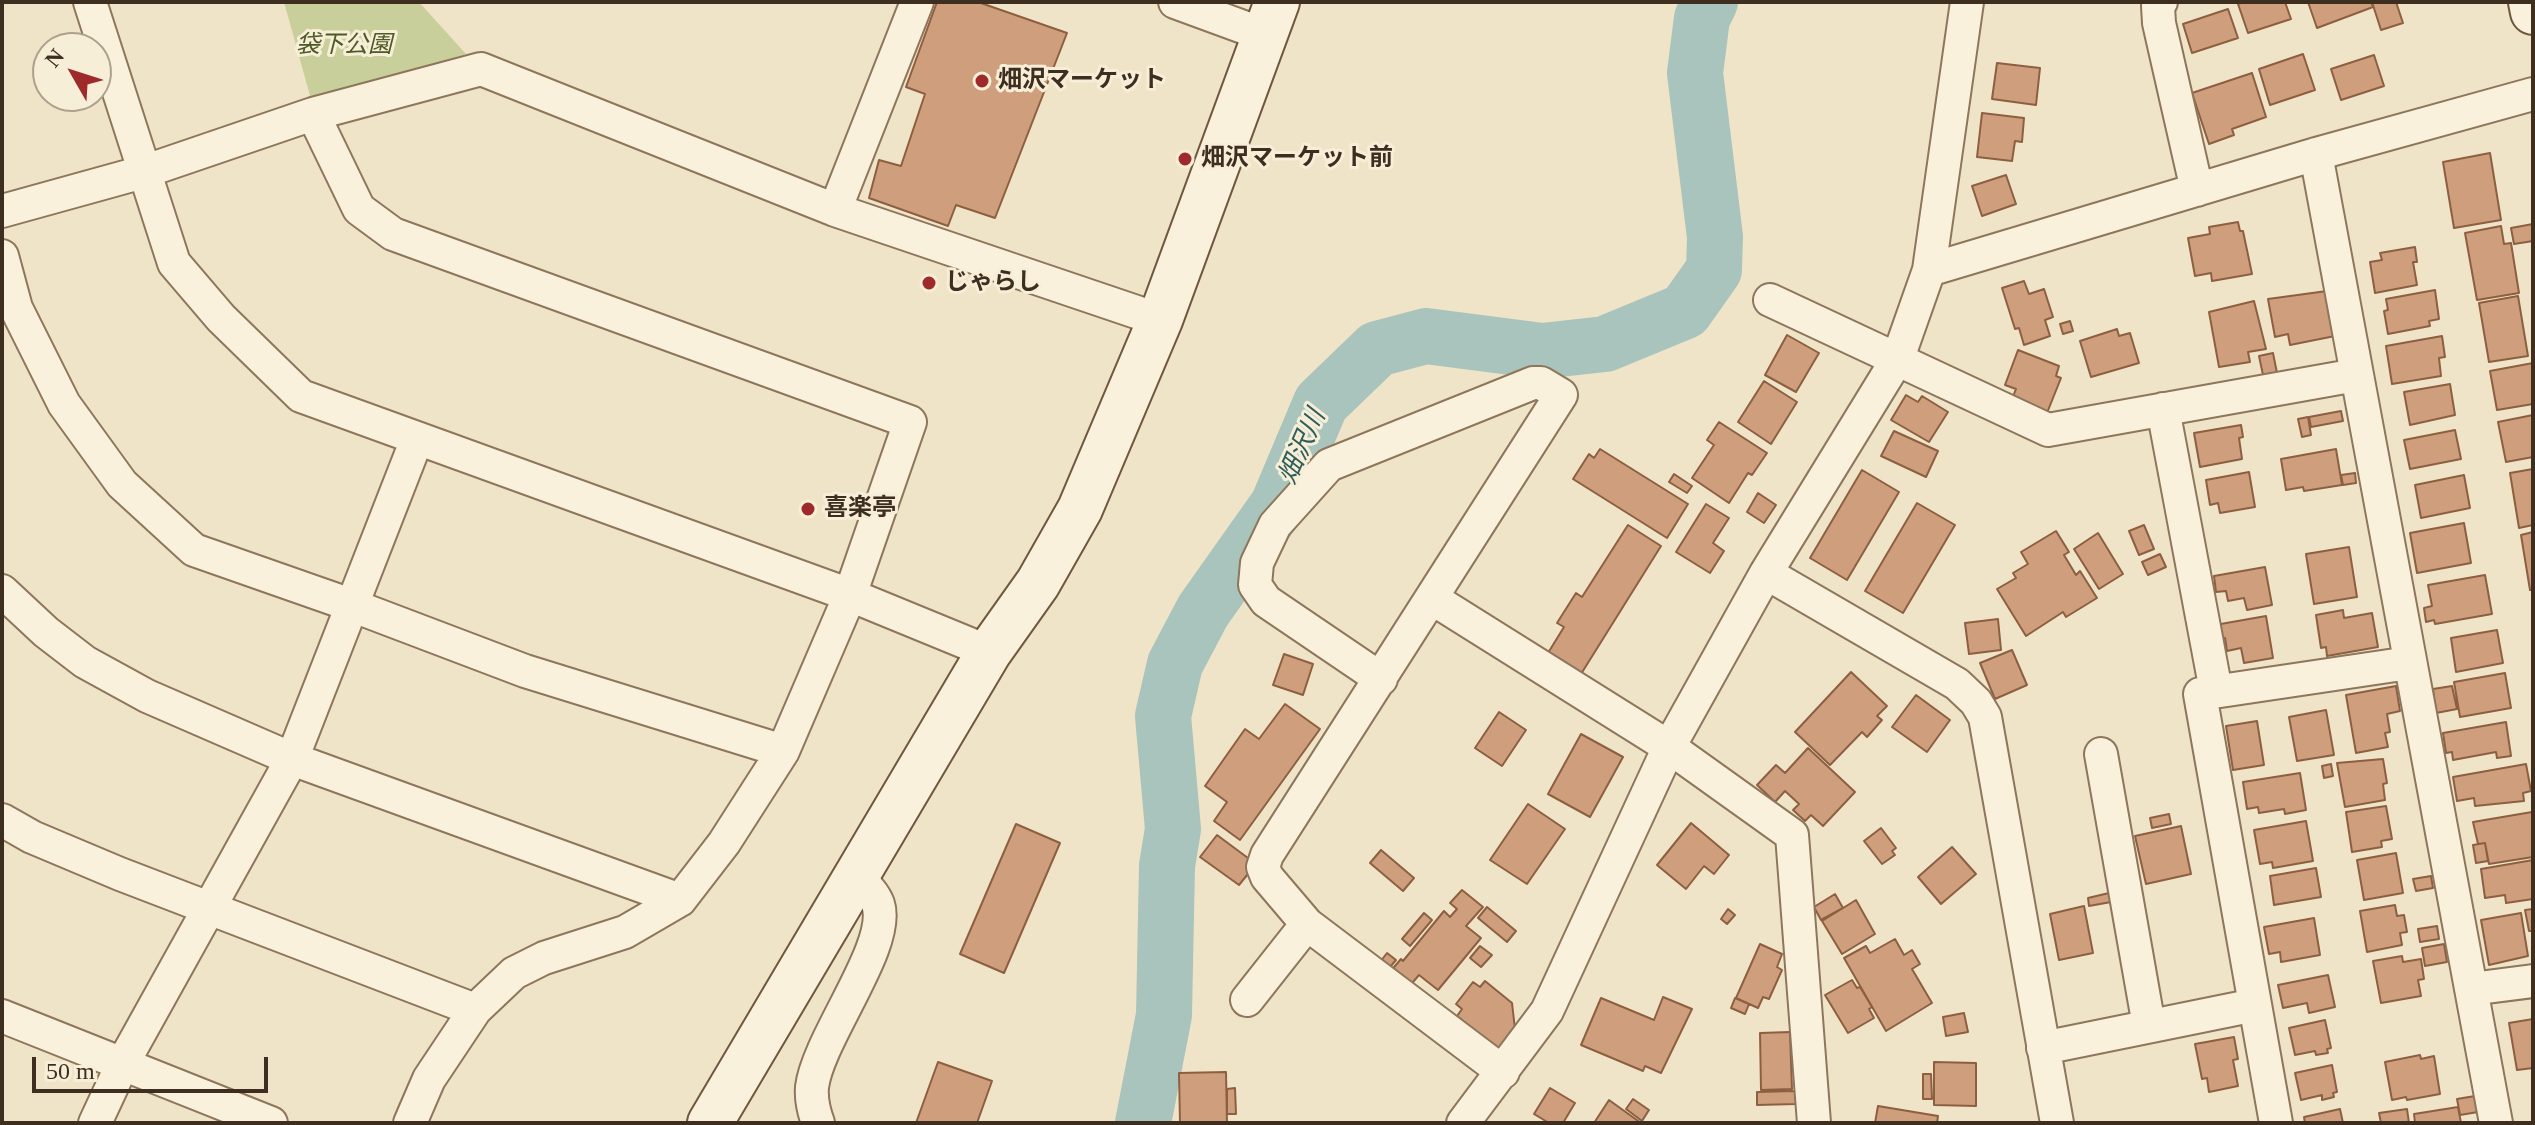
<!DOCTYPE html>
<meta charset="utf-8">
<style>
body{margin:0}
#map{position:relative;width:2535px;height:1125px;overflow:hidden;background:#f0e4c8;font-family:"Times New Roman",serif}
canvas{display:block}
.frame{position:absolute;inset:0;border:4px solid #3d2e20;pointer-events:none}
.north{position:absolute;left:32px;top:32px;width:80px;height:80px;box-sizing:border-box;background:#f7eed8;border:2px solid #ada18e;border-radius:50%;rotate:309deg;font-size:22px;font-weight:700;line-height:32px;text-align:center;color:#3d2e20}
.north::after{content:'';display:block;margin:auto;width:28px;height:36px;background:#9e2a2b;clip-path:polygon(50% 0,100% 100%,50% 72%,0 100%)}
.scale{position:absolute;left:32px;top:1057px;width:236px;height:36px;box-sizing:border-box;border:4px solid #3d2e20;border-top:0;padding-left:10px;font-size:24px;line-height:28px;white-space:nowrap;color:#3d2e20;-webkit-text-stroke:6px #f7eed8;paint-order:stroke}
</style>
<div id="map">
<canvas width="2535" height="1125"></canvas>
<div class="frame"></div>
<div class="north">N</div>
<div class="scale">50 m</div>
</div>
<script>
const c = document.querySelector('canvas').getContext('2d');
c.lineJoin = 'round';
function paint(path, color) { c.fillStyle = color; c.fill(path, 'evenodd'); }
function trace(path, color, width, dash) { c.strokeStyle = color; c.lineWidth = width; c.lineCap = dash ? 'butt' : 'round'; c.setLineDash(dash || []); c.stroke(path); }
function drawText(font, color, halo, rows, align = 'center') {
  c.font = font + ' "Times New Roman","Noto Sans JP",serif'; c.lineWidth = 6; c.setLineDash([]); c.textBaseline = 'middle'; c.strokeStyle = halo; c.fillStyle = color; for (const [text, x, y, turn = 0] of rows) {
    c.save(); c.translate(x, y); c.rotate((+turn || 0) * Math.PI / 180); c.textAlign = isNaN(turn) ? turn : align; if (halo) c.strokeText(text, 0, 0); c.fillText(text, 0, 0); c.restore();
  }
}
paint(new Path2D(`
 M284 2H419L466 54 312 103Z`), '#c9cf9b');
trace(new Path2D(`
 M1143 1123 1164 1015 1167 866 1173 829 1163 716 1175 664 1203 611 1278 505 1321 403 1377 349 1426 336 1542 351 1605 344 1685 311 1714 270 1715 237 1695 73 1702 18 1710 2`), '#a9c4bc', 56);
const building = new Path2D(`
 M937 2H978L1067 33 995 218 956 205 948 226 869 198 879 160 901 166 925 94 906 87Z
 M2244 2H2285L2291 19 2248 33 2238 4Z
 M2308 2H2371L2373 7 2317 28Z
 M2372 2H2396L2403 23 2381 30Z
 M2228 9 2238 38 2192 53 2183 24Z
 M2303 54 2315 90 2270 105 2259 69Z
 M2374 55 2384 86 2341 100 2331 69Z
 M1997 63 2040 68 2036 105 1992 99Z
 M2252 73 2266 117 2232 129 2234 135 2209 144 2192 93Z
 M1982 113 2024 118 2022 142 2015 141 2012 161 1977 157Z
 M2490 153 2501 220 2454 228 2443 162Z
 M2006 175 2016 204 1982 216 1972 186Z
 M2238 222 2240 231H2243L2252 274 2212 281 2211 273 2195 276 2188 238 2210 234 2209 227Z
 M2533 224V241L2514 244 2511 228Z
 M2501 226 2504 244 2511 243 2519 293 2477 300 2465 233Z
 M2415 247 2417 262H2413L2417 285 2375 293 2370 262 2382 260 2380 253Z
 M2024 281 2029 294 2044 289 2053 317 2045 320 2050 336 2024 345 2019 328 2015 329 2002 288Z
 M2435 290 2439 319 2429 321 2430 326 2388 334 2384 311 2388 310 2386 299Z
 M2327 291 2335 336 2290 345 2288 334 2275 337 2268 299Z
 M2518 296 2528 356 2489 362 2479 303Z
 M2254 301 2266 349 2248 352 2250 362 2219 367 2209 312Z
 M2070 321 2073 331 2063 334 2060 324Z
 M2117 329 2119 336 2130 333 2139 363 2091 377 2080 341Z
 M1787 335 1819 353 1796 392 1765 375Z
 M2442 336 2445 357 2439 358 2441 376 2392 384 2386 346Z
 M2018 350 2059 366 2056 376 2061 378 2047 413 2012 399 2016 389 2005 385Z
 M2273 353 2277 373 2263 375 2259 356Z
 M2533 363V404L2497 410 2490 371Z
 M1764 381 1797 402 1771 444 1738 422Z
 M2450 384 2455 415 2410 425 2404 392Z
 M1906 395 1918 402 1922 396 1948 412 1929 442 1891 420Z
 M2341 411 2343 421 2311 427 2309 417Z
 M2533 415V457L2506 462 2498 422Z
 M2308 417 2311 435 2302 437 2298 419Z
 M1719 422 1767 453 1752 475 1748 473 1729 503 1692 478 1714 445 1707 440Z
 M2241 425 2243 437 2239 438 2242 459 2200 467 2194 433Z
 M2455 430 2461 459 2410 469 2404 440Z
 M1894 431 1938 451 1926 477 1881 456Z
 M1600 449 1688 504 1667 538 1573 479 1589 454 1594 458Z
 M2336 449 2342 485 2304 491 2303 487 2286 490 2281 459Z
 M2533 469V525L2519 528 2510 473Z
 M1862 470 1899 492 1847 580 1810 558Z
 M2249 472 2255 507 2220 513 2218 503 2210 505 2206 480Z
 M2355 473 2356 483 2343 485 2341 475Z
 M1674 474 1692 486 1687 493 1669 482Z
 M2464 475 2470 508 2421 518 2415 485Z
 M1758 493 1776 505 1764 523 1747 512Z
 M1917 503 1955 525 1903 613 1865 591Z
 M1706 504 1729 518 1713 543 1724 551 1710 573 1676 552Z
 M2464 523 2471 563 2417 573 2410 533Z
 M1628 525 1661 546 1581 674 1548 653 1564 627 1557 623 1576 593 1582 597Z
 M2144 525 2154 549 2139 555 2129 531Z
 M2056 531 2069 552 2064 555 2076 575 2080 571 2097 598 2066 617 2063 612 2026 636 1997 589 2016 578 2013 573 2028 564 2021 552Z
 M2533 532V590H2530L2521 535Z
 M2098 533 2123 574 2099 589 2074 549Z
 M2349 547 2357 597 2314 604 2306 554Z
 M2160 554 2166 567 2148 575 2142 562Z
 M2265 567 2272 605 2247 610 2244 598 2228 601 2226 591 2216 592 2214 576Z
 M2485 575 2492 614 2435 624 2434 620 2426 622 2424 608 2432 606 2428 585Z
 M2343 610 2344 618 2372 613 2378 647 2327 656 2326 647 2321 648 2316 615Z
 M2266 616 2273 658 2244 663 2241 648 2227 651 2225 638 2218 640 2215 625Z
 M1998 619 2001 650 1969 654 1965 623Z
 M2497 630 2503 663 2456 672 2451 638Z
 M2012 650 2027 685 1995 699 1980 663Z
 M1284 654 1313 664 1303 695 1273 685Z
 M1851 672 1887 706 1877 716 1882 720 1867 737 1862 732 1830 765 1795 732Z
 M2505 673 2511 708 2460 717 2454 682Z
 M2396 686 2400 711 2387 714 2390 732 2385 733 2388 747 2356 753 2346 695Z
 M2452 686 2457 709 2436 713 2433 689Z
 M1916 695 1950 720 1927 752 1892 727Z
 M1285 704 1320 729 1240 840 1214 821 1227 802 1205 786 1245 729 1259 739Z
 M2326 710 2334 755 2297 761 2289 717Z
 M1499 712 1526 730 1502 766 1475 748Z
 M2257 721 2264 765 2233 770 2226 726Z
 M2506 722 2511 756 2497 758 2496 752 2453 760 2452 752 2446 753 2443 733Z
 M1581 734 1623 757 1590 817 1548 794Z
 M1808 748 1855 792 1823 826 1811 815 1805 821 1793 810 1799 804 1785 791 1775 802 1757 785 1776 765 1785 773Z
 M2383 759 2387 783 2383 784 2385 800 2345 807 2337 763Z
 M2331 764 2333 776 2324 778 2322 766Z
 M2526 764 2531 791 2523 793 2524 801 2475 806 2474 798 2457 801 2453 777Z
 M2300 773 2306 810 2285 814 2284 809 2259 813 2258 807 2247 809 2243 782Z
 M1528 804 1565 829 1527 884 1490 860Z
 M2386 806 2392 839 2381 841 2382 847 2352 852 2346 812Z
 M2532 812 2533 857 2489 864 2485 843 2478 844 2473 822Z
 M2169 814 2171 824 2152 828 2150 818Z
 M2306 821 2313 861 2273 868 2272 862 2260 864 2254 830Z
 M1691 823 1729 855 1714 874 1704 866 1686 889 1657 865Z
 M1016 824 1060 843 1004 973 960 954Z
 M2181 826 2191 874 2146 884 2135 836Z
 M1881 828 1896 848 1892 851 1895 855 1882 864 1864 841Z
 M1217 835 1256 864 1239 885 1200 857Z
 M2485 843 2488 861 2476 863 2473 845Z
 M1952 847 1976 874 1941 904 1918 877Z
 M1381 850 1414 878 1403 891 1370 863Z
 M2396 853 2403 893 2364 900 2357 860Z
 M2533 860V899L2506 903 2505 895 2485 898 2481 869Z
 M2316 868 2321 897 2274 905 2270 876Z
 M2431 876 2433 888 2416 891 2413 879Z
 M1462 890 1483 907 1466 926 1481 938 1438 990 1419 975 1407 989 1389 973 1401 959 1403 961 1444 911 1450 917 1457 909 1450 903Z
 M2109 893 2111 902 2089 906 2088 898Z
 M1835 894 1843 908 1821 920 1814 907Z
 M1856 900 1875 934 1842 954 1822 921Z
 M2395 905 2397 916 2404 915 2407 932 2400 933 2402 945 2367 952 2360 911Z
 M2084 906 2093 953 2059 960 2050 914Z
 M1487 907 1516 931 1507 942 1478 918Z
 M1728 909 1735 915 1727 924 1721 919Z
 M2533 909V931H2529L2525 910Z
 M1424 913 1432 920 1410 946 1402 939Z
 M2521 913 2528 956 2489 965 2481 920Z
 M2314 918 2320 955 2281 962 2280 952 2269 954 2264 927Z
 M2437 926 2439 939 2420 942 2418 929Z
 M1895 939 1904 955 1912 950 1920 964 1912 969 1932 1003 1886 1031 1844 958 1866 946 1870 953Z
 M1760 944 1782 954 1777 967 1782 970 1769 999 1763 997 1758 1008 1736 998Z
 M2444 944 2447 962 2425 966 2422 948Z
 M1480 946 1492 955 1481 967 1470 958Z
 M1387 953 1396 960 1385 973 1377 966Z
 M2402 956 2403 962 2421 959 2424 979 2418 980 2421 996 2381 1003 2373 961Z
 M2328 975 2335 1007 2309 1013 2307 1003 2283 1008 2278 985Z
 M1852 980 1857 988 1860 987 1872 1007 1869 1009 1874 1018 1848 1033 1825 995Z
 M1485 981 1512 1003 1515 1029 1498 1050 1457 1016 1462 1009 1456 1004 1473 982 1480 987Z
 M1663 997 1692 1009 1661 1073 1645 1066 1643 1071 1581 1045 1601 998 1654 1020Z
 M1735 998 1749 1004 1745 1014 1731 1008Z
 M1964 1013 1968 1032 1946 1036 1943 1017Z
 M2533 1019V1068L2517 1070 2509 1023Z
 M2325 1020 2331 1048 2327 1049 2328 1053 2316 1055 2315 1051 2295 1055 2289 1028Z
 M1790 1032 1792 1089 1761 1090 1760 1033Z
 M2234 1037 2238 1059 2233 1060 2238 1086 2209 1092 2207 1078 2202 1079 2195 1044Z
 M2420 1055 2421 1059 2434 1056 2440 1094 2407 1100 2406 1097 2392 1100 2385 1062Z
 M938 1062 992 1081 977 1123H916Z
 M1934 1062 1976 1063V1106L1934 1105Z
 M2332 1065 2337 1092 2333 1093 2334 1097 2322 1100V1095L2301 1100 2295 1073Z
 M1226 1072 1227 1123H1180L1179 1073Z
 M1923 1074H1931L1932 1099H1923Z
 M1235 1088 1236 1114H1227V1089Z
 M1550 1088 1575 1103 1563 1123H1549L1534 1114Z
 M1795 1091 1796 1104 1757 1105V1092Z
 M2475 1096 2478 1112 2460 1115 2457 1099Z
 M1633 1099 1649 1110 1642 1121 1626 1109Z
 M1609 1100 1641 1123H1594Z
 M1878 1106 1938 1116 1937 1123H1875Z
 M2458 1107 2461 1123H2415L2414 1114Z
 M2340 1109 2343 1123H2305L2304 1117Z
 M2407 1109 2409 1123H2381L2379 1113Z`);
paint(building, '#cf9f7d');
trace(building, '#8d5f41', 2);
const street = new Path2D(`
 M90 2 174 263 221 318 301 396 850 595 783 751 724 843 680 900 625 932 544 958 514 973 475 1010 429 1079 410 1123
 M1175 2 1265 35
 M2161 2 2158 6 2159 23 2197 190
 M313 114 359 209 393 234 910 422 850 595 989 652
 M2316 154 2496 1123
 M835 210 917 2
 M2 211 143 172 313 114 481 69 835 210 1160 320
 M2 256 16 308 64 404 122 484 194 550 351 605 525 671 783 751
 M1929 270 2316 154 2533 94
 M1770 300 2048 430 2356 375
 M2163 409 2216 691
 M1766 573 1957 684 1976 702 1985 717 2057 1123
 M2 591 46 632 85 662 147 696 292 759 680 900
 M1433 599 1669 747 1792 835 1814 1123
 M1381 679 1266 601 1255 585 1257 563 1275 525 1329 465 1533 383H1541L1561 395 1267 855 1263 867 1267 877 1307 924 1503 1072
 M2101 754 2149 1026
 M2 820 32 837 120 874 475 1010
 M2471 989 2533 981
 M1247 1000 1307 924
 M2 1016 271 1123
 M2043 1048 2255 1005
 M95 1123 123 1063 292 759 417 439
 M818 1123C814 1112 811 1099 812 1087 818 1038 892 945 878 904 874 893 863 883 855 875
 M1463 1123 1547 1011 1669 747 1766 573 1898 358 1929 270 1967 2
 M2276 1123 2200 694 2409 663`);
const secondary = new Path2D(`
 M2531 2 2533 12
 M710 1123 989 652 1038 583 1080 509 1160 320 1277 2`);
trace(street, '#8d765c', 36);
trace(secondary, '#6f573f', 48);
trace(street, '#faf1dc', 32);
trace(secondary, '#faf1dc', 44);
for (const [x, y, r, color] of [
 [982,81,8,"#9e2a2b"],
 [1185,159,8,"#9e2a2b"],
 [929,283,8,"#9e2a2b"],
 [808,509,8,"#9e2a2b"]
]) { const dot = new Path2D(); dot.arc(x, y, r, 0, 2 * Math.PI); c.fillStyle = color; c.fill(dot); trace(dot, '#f7eed8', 3); }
drawText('italic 24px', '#4d5a26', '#f7eed8', [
 ["袋下公園",344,46]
]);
drawText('bold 24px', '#3d2e20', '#f7eed8', [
 ["畑沢マーケット",998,81],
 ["畑沢マーケット前",1201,159],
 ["じゃらし",945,283],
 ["喜楽亭",824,509]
], 'left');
drawText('italic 26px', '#2f5d5a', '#f7eed8', [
 ["畑沢川",1303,447,-66]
]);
</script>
